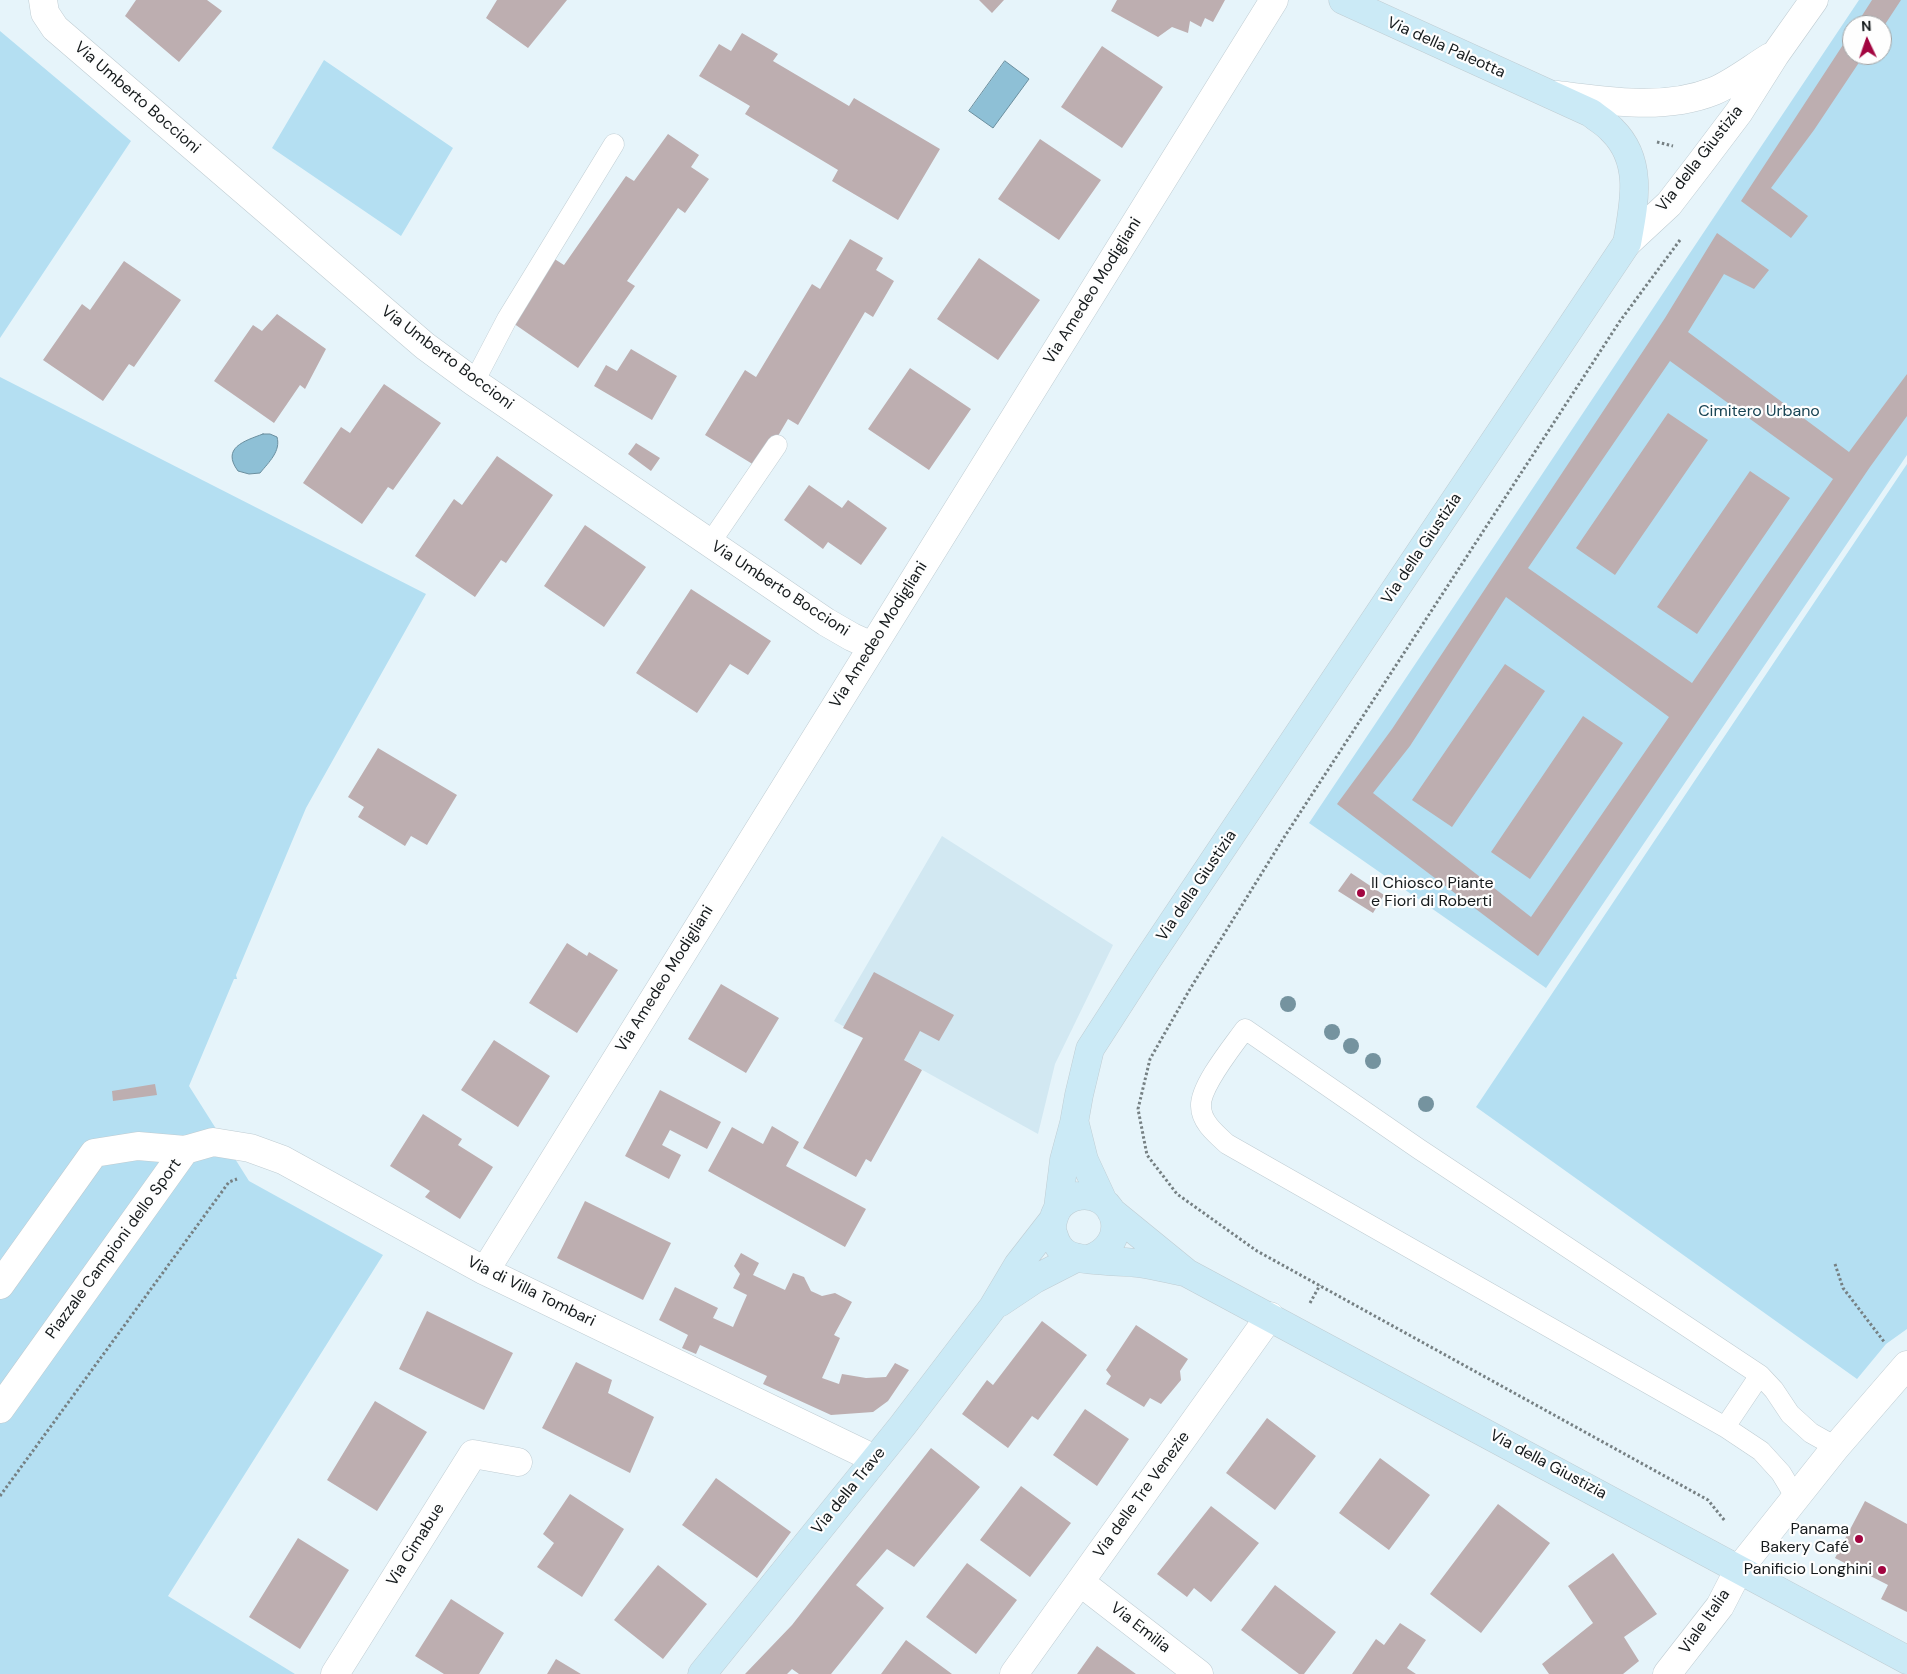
<!DOCTYPE html>
<meta charset="utf-8">
<style>
body{margin:0}
#map{position:relative;width:1907px;height:1674px;overflow:hidden;background:#e6f4fa;font-family:"DM Sans",sans-serif}
canvas{display:block}
.north{position:absolute;left:1842px;top:15px;width:50px;height:50px;box-sizing:border-box;background:#fefefe;border:1px solid #a1a3a4;border-radius:50%;rotate:357deg;font-size:14px;font-weight:700;line-height:20px;text-align:center;color:#151a1c}
.north::after{content:'';display:block;margin:auto;width:18px;height:22px;background:#a20540;clip-path:polygon(50% 0,100% 100%,50% 72%,0 100%)}
</style>
<div id="map">
<canvas width="1907" height="1674"></canvas>
<div class="north">N</div>
</div>
<script>
const c = document.querySelector('canvas').getContext('2d');
c.lineJoin = 'round';
function paint(path, color) { c.fillStyle = color; c.fill(path, 'evenodd'); }
function trace(path, color, width, dash) { c.strokeStyle = color; c.lineWidth = width; c.lineCap = dash ? 'butt' : 'round'; c.setLineDash(dash || []); c.stroke(path); }
function drawText(font, color, halo, rows, align = 'center') {
  c.font = font + ' "DM Sans",sans-serif'; c.lineWidth = 4.5; c.setLineDash([]); c.textBaseline = 'middle'; c.strokeStyle = halo; c.fillStyle = color; for (const [text, x, y, turn = 0] of rows) {
    c.save(); c.translate(x, y); c.rotate((+turn || 0) * Math.PI / 180); c.textAlign = isNaN(turn) ? turn : align; if (halo) c.strokeText(text, 0, 0); c.fillText(text, 0, 0); c.restore();
  }
}
paint(new Path2D(`
 M942 836 1113 945 1055 1064 1038 1134 834 1021Z`), '#d2e8f2');
paint(new Path2D(`
 M1859 0H1907V455L1546 988 1309 823ZM1852 25H1882V55H1852Z
 M0 31 131 141 0 338Z
 M324 60 453 148 401 236 272 148Z
 M0 377 426 594 306 808 236 975 237 979H234L189 1086 249 1181 383 1255 168 1596 295 1674H0Z
 M1907 464V1329L1886 1344 1857 1379 1476 1107Z`), '#b4dff2');
const water = new Path2D(`
 M1005 61 1029 79 993 128 969 111Z
 M263 434H270L277 437C281 451 269 462 260 473L249 474 238 471C221 448 244 441 263 434Z`);
paint(water, '#8ec0d6');
trace(water, '#6a8e9e', 1);
paint(new Path2D(`
 M136 0H207L222 11 179 62 125 16Z
 M497 0H567L528 48 486 18Z
 M979 0H1004L992 13Z
 M1117 0H1225L1213 22 1205 18 1201 27 1190 21 1188 33 1172 27 1158 37 1111 11Z
 M1872 0H1901L1882 29V25H1856Z
 M1852 31V55H1864L1814 130 1771 188 1808 216 1791 238 1741 201Z
 M742 33 778 54 773 61 849 106 854 98 940 149 898 220 832 181 838 170 745 114 750 106 699 76 719 44 731 51Z
 M1102 46 1163 87 1122 148 1061 107Z
 M668 134 699 155 691 167 709 179 685 213 678 208 627 281 635 286 578 368 510 321 553 258 564 265 626 176 634 181Z
 M1040 139 1101 180 1059 240 998 199Z
 M1717 233 1769 270 1754 289 1724 274 1688 332 1849 452 1907 374V416L1870 467 1538 956 1337 804 1392 729 1665 318ZM1670 361 1833 479 1692 683 1528 568ZM1506 597 1669 717 1531 917 1373 793 1410 746Z
 M850 239 883 258 876 270 894 281 873 317 865 312 798 425 788 419 759 468 705 435 745 370 756 377 812 284 820 289Z
 M979 258 1040 300 998 360 937 319Z
 M124 261 181 300 134 367 129 364 103 401 43 360 82 304 90 310Z
 M277 314 326 349 305 389 300 385 274 423 214 381 253 325 262 331Z
 M631 349 677 376 652 420 594 386 606 365 617 371Z
 M910 368 971 409 929 470 868 429Z
 M384 384 441 423 393 490 388 487 362 524 303 483 341 427 350 433Z
 M1668 413 1708 440 1615 575 1576 548Z
 M636 443 660 458 651 471 628 454Z
 M497 456 553 495 506 563 501 560 475 597 415 556 454 499 462 505Z
 M1750 471 1790 498 1697 634 1657 607Z
 M809 485 842 508 848 500 887 528 861 565 828 542 823 549 784 520Z
 M585 525 646 567 604 627 544 586Z
 M691 589 771 641 748 675 730 664 697 713 636 673Z
 M1505 664 1545 691 1452 827 1412 800Z
 M1583 716 1623 743 1530 879 1491 852Z
 M378 748 457 795 427 845 411 836 405 846 358 817 364 807 348 797Z
 M1351 873 1384 895 1373 913 1338 891Z
 M567 943 587 956 589 952 618 970 577 1033 529 1003Z
 M874 972 954 1015 939 1041 920 1031 904 1060 922 1070 871 1162 866 1159 856 1177 803 1148 863 1038 843 1028Z
 M721 984 779 1018 746 1073 688 1039Z
 M494 1040 550 1076 518 1127 461 1090Z
 M155 1084 157 1095 113 1101 112 1091Z
 M660 1090 721 1122 707 1149 670 1130 662 1145 681 1155 669 1179 625 1156Z
 M423 1114 462 1139 458 1145 493 1167 460 1219 425 1197 430 1191 390 1166Z
 M772 1126 799 1142 786 1166 866 1209 845 1247 708 1171 732 1127 763 1144Z
 M585 1201 671 1243 643 1300 557 1258Z
 M741 1253 759 1263 753 1275 785 1290 793 1273 804 1277 811 1291 822 1296 835 1293 852 1302 834 1335 840 1338 822 1378 839 1384 842 1374 866 1378 886 1377 895 1363 909 1370 888 1401 873 1412 831 1415 763 1384 767 1376 700 1345 696 1354 682 1348 688 1335 659 1320 675 1287 718 1308 713 1318 733 1327 747 1295 733 1288 740 1274 734 1266Z
 M427 1311 513 1353 484 1410 399 1369Z
 M1042 1321 1087 1355 1038 1420 1032 1416 1008 1448 962 1414 987 1380 993 1385Z
 M1136 1325 1188 1359 1180 1371 1181 1380 1161 1404 1150 1398 1144 1407 1106 1384 1111 1376 1106 1370Z
 M576 1362 612 1380 608 1393 654 1417 630 1473 542 1428Z
 M375 1401 427 1432 377 1511 327 1480Z
 M1085 1409 1129 1439 1097 1486 1053 1455Z
 M1267 1418 1316 1456 1275 1510 1226 1473Z
 M931 1448 980 1487 914 1567 887 1549 856 1585 884 1608 840 1663 831 1674H799L792 1669 787 1674H745L792 1625Z
 M1380 1458 1430 1495 1389 1550 1339 1513Z
 M716 1478 791 1532 757 1578 682 1525Z
 M1021 1486 1071 1523 1030 1577 980 1540Z
 M570 1494 624 1529 582 1597 537 1567 554 1543 543 1534Z
 M1865 1501 1907 1524V1612L1881 1599 1888 1585 1835 1558Z
 M1498 1504 1550 1543 1481 1633 1430 1594Z
 M1211 1506 1259 1543 1211 1602 1194 1588 1187 1597 1157 1574Z
 M298 1538 349 1570 300 1649 249 1617Z
 M1613 1553 1657 1614 1624 1637 1639 1661 1623 1674H1549L1542 1664 1593 1623 1568 1586Z
 M967 1563 1017 1600 976 1654 926 1617Z
 M658 1565 707 1604 663 1659 614 1620Z
 M1275 1585 1336 1632 1304 1674H1299L1241 1630Z
 M451 1599 504 1633 479 1674H444L415 1656Z
 M1400 1623 1426 1640 1407 1668 1416 1674H1352L1376 1639 1384 1645Z
 M906 1640 952 1674H881Z
 M1097 1646 1136 1674H1077Z
 M556 1659 581 1674H547Z`), '#bdaeb0');
const lane = new Path2D(`
 M474 382 507 319 614 144
 M710 543 777 445
 M1725 1427 1760 1375
 M1796 1498 1781 1473 1761 1451 1725 1427 1227 1144C1216 1134 1201 1122 1201 1106 1200 1086 1233 1046 1245 1029L1419 1149 1760 1375 1774 1390 1790 1414 1811 1433 1836 1447`);
const street = new Path2D(`
 M43 0 45 13 55 28 425 346 474 382 826 622 852 637 872 646
 M1557 95C1609 101 1664 111 1714 91 1733 83 1752 68 1770 57
 M1627 243 1669 204 1699 165 1739 112 1775 55 1814 0
 M485 1271 1274 0
 M0 1285 94 1153 138 1146 185 1150 213 1142 250 1148 283 1160 485 1271 875 1459
 M0 1409 185 1150
 M1080 1582 1199 1674
 M335 1674 473 1454 518 1462
 M1014 1674 1270 1316
 M1667 1674 1720 1606 1739 1569 1836 1447 1907 1365`);
const secondary = new Path2D(`
 M1075 1124 1084 1160 1103 1201
 M1058 1208 1064 1160 1074 1123 1079 1095 1090 1049 1146 962 1627 243C1634 204 1644 161 1612 130 1606 123 1598 119 1591 113L1343 0
 M1111 1211 1187 1273 1907 1660
 M1089 1259C1133 1243 1116 1190 1079 1196 1070 1197 1061 1203 1057 1210 1053 1218 1050 1227 1054 1236 1056 1243 1060 1250 1067 1254 1081 1262 1120 1261 1138 1263 1153 1265 1169 1269 1184 1272
 M999 1303 1035 1279 1076 1258
 M702 1674 903 1425 993 1307 1018 1265 1053 1220`);
trace(lane, '#bfccd2', 21);
trace(street, '#bfccd2', 29);
trace(secondary, '#bfccd2', 29);
trace(new Path2D(`
 M1657 142 1673 146
 M1680 240 1620 321 1283 839 1190 989 1150 1059 1138 1109 1147 1155 1177 1194 1257 1251 1708 1500 1725 1521
 M1835 1264 1843 1288 1885 1343
 M1310 1303 1320 1285
 M0 1496 229 1182 237 1179`), '#768083', 3, [2.5, 2.5]);
trace(lane, '#fff', 20);
trace(street, '#fff', 28);
trace(secondary, '#cbeaf6', 28);
c.fillStyle = '#75939f';
for (const [x, y] of [
 [1288,1004],
 [1332,1032],
 [1351,1046],
 [1373,1061],
 [1426,1104]
]) { c.beginPath(); c.arc(x, y, 8, 0, 2 * Math.PI); c.fill(); }
for (const [x, y, r, color] of [
 [1361,893,5,"#a20540"],
 [1859,1539,5,"#a20540"],
 [1882,1570,5,"#a20540"]
]) { const dot = new Path2D(); dot.arc(x, y, r, 0, 2 * Math.PI); c.fillStyle = color; c.fill(dot); trace(dot, '#fefefe', 2); }
drawText('16px', '#151a1c', '#fefefe', [
 ["Via della Paleotta",1446,48,24],
 ["Via Umberto Boccioni",137,98,41],
 ["Via della Giustizia",1700,159,-52],
 ["Via Amedeo Modigliani",1093,291,-58],
 ["Via Umberto Boccioni",447,358,37],
 ["Via della Giustizia",1422,549,-56],
 ["Via Umberto Boccioni",780,589,33],
 ["Via Amedeo Modigliani",879,635,-58],
 ["Via della Giustizia",1197,886,-56],
 ["Via Amedeo Modigliani",665,979,-58],
 ["Piazzale Campioni dello Sport",114,1249,-54],
 ["Via di Villa Tombari",531,1292,26],
 ["Via della Giustizia",1548,1465,28],
 ["Via della Trave",849,1491,-51],
 ["Via delle Tre Venezie",1142,1495,-54],
 ["Via Cimabue",416,1545,-58],
 ["Viale Italia",1705,1622,-55],
 ["Via Emilia",1140,1628,38]
]);
drawText('16px', '#184454', '#fefefe', [
 ["Cimitero Urbano",1759,412]
]);
drawText('16px', '#151a1c', '#fefefe', [
 ["Il Chiosco Piante",1371,884,"left"],
 ["e Fiori di Roberti",1371,902,"left"],
 ["Panama",1849,1530],
 ["Bakery Café",1849,1548],
 ["Panificio Longhini",1872,1570]
], 'right');
</script>
